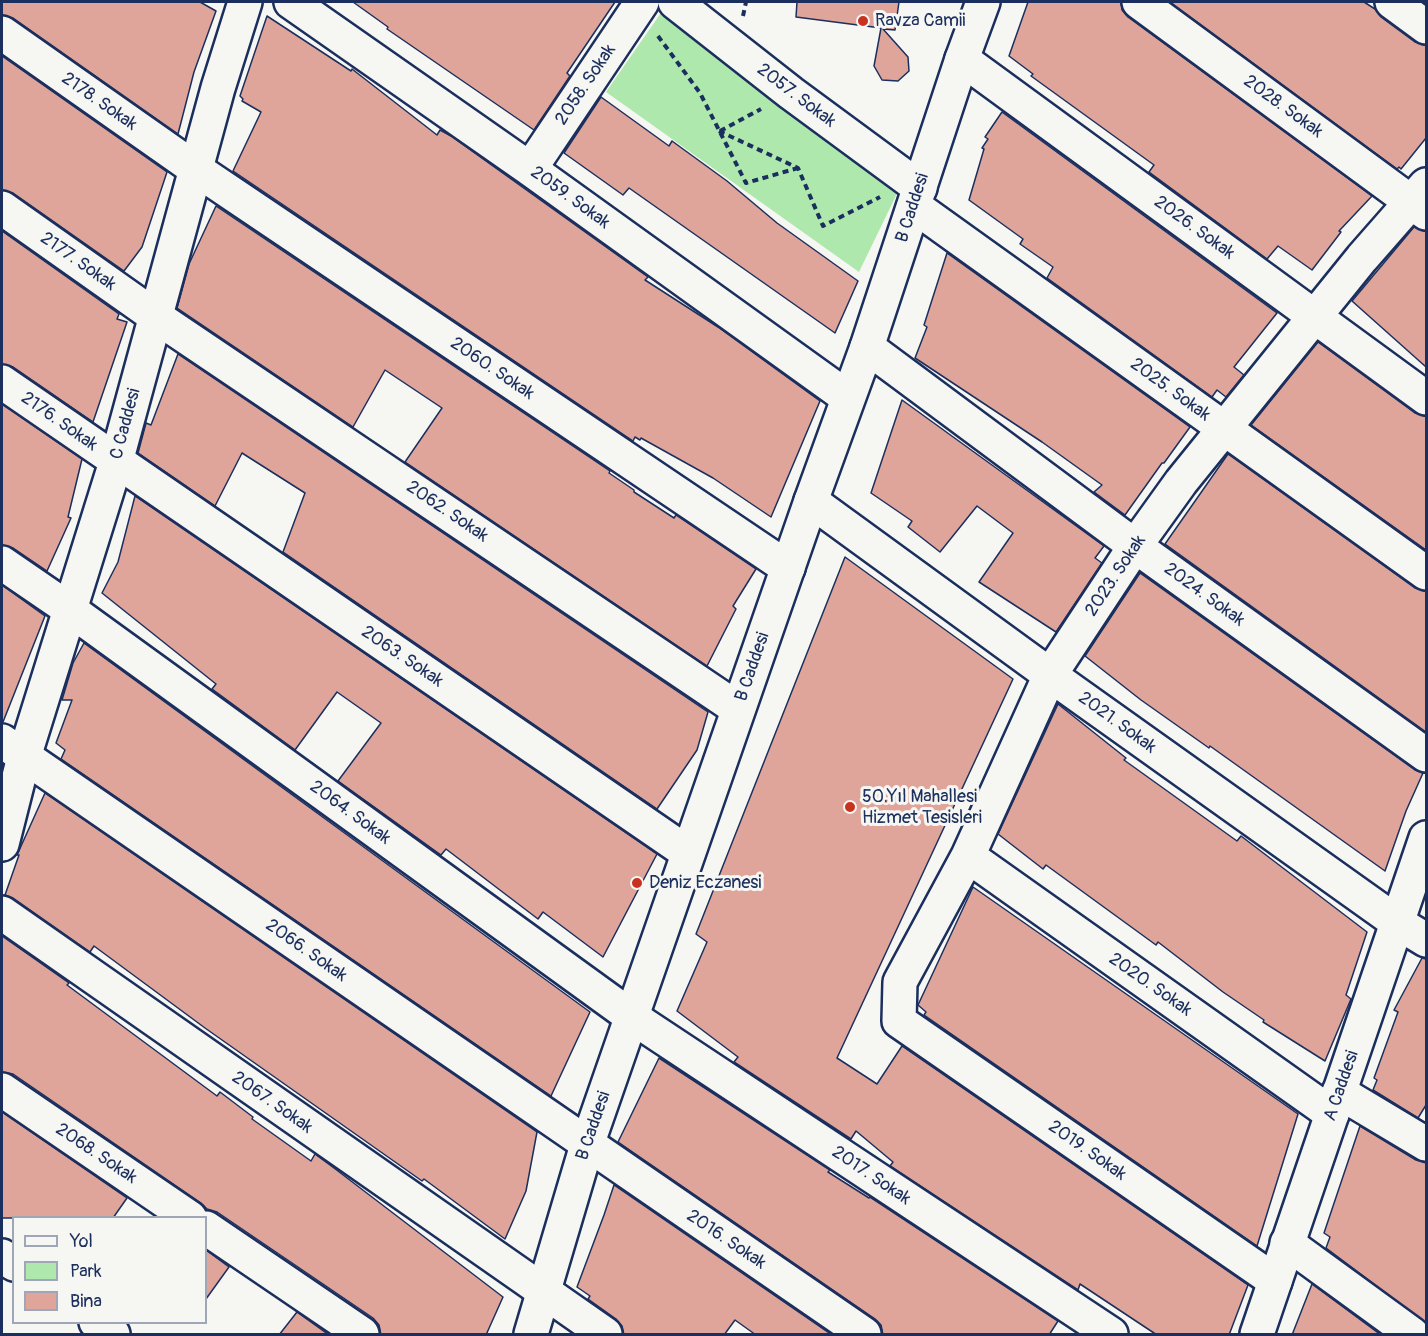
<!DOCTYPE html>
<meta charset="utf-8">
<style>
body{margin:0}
#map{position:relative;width:1428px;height:1336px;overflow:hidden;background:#f6f6f2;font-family:Pangolin,sans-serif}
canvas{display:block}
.frame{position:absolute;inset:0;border:3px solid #1b2f5e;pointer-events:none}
.legend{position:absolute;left:12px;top:1216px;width:195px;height:108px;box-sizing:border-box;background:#f6f6f2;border:2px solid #9ea6b7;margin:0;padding:8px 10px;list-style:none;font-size:18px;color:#1b2f5e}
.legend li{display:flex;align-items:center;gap:12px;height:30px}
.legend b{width:30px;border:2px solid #9ea6b7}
</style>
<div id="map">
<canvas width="1428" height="1336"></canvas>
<div class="frame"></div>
<ul class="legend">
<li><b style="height:8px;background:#f6f6f2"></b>Yol</li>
<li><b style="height:16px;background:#aee8ad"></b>Park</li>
<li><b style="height:16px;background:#dfa59a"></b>Bina</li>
</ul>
</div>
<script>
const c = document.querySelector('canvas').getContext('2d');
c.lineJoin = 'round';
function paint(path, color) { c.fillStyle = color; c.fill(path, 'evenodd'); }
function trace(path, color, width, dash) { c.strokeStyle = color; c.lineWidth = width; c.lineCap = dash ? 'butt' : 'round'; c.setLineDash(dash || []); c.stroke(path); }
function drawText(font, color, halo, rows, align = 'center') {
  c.font = font + ' Pangolin,sans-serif'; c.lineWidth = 6; c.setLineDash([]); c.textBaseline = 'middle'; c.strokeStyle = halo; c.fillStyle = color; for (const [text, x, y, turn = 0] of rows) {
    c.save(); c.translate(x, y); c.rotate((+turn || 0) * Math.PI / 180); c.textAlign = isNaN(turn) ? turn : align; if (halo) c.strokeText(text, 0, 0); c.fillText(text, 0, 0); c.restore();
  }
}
paint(new Path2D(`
 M663 10 905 177 859 272 606 92Z`), '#aee8ad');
const building = new Path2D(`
 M2 2H200L216 11 194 72 178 134 13 18 2 15Z
 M353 2H615L567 73 570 76 534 130 387 29 388 27Z
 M797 2H899L895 30 883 29 908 57 909 71 898 81 882 80 874 66 881 28 796 17Z
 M1028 2H1121L1122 10 1128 17 1372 196 1339 231 1341 232 1312 270 1278 246 1267 259 1149 172 1154 165 1031 76 1033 74 1009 56Z
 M1170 2H1364L1375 9 1381 17 1415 42 1426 45V138L1401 169 1399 167 1397 169Z
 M267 16 351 71 352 69 437 135 440 130 451 136 648 277 645 280 718 327 820 401 771 517 713 478 641 438 640 440 635 437 633 441 233 171 261 112 242 101 243 99 240 96Z
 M2 56 167 172 142 247 124 271 13 193 2 190Z
 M601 97 669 146 672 141 727 181 777 223 858 281 835 333 629 188 623 195 564 153Z
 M1002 112 1277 313 1234 367 1244 375 1226 397 1217 390 1212 397 1047 278 1053 267 1020 244 1023 239 969 200 984 149 982 148 988 139 985 137Z
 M216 206 610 471 609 473 634 490V492L674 518 676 515 756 569 733 606 736 609 707 666 405 462 442 408 385 370 353 427 177 308 189 264Z
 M1414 227 1426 231V367L1352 301Z
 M2 231 119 314 117 319 127 322 93 422 13 367 2 364Z
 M947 253 1190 427 1164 463H1162L1125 515 1094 492 1102 485 1042 442 915 358 927 327 924 325Z
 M1318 342 1415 413 1426 416V550L1251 425Z
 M178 354 708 712 697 750 657 809 283 552 305 493 242 453 215 506 138 453 146 423 151 425Z
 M902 400 1104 546 1095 558 1102 563 1056 632 979 582 1013 533 977 506 940 552 908 527 912 521 871 493Z
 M2 404 82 459 68 517 71 518 47 571 13 548 2 545Z
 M1228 454 1415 588 1426 591V732L1165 544Z
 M135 496 657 854 603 957 543 912 538 919 446 849 441 855 338 781 381 723 337 692 295 750 212 689 216 684 102 593 118 562Z
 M845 557 1013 679 837 1058 877 1084 902 1046 1248 1285 1229 1335H1157L1080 1284 1078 1290 890 1166 893 1162 856 1131 851 1139 734 1062 738 1057 677 1011 707 942 696 934Z
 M1140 573 1415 770 1423 773 1406 811 1385 871 1210 746 1209 748 1141 700 1085 656Z
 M2 585 45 616 3 722 2 721Z
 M84 643 590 1012 551 1096 61 759 65 750 56 743 72 700H62L73 663Z
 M1058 704 1126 758 1124 760 1237 841 1241 836 1367 932 1346 995 1351 999 1325 1061 1263 1022 1264 1020 1223 992 1158 942 1156 945 1046 865 1043 869 998 834Z
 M45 793 537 1132 526 1191 505 1239 424 1179 422 1181 205 1028 94 946 90 952 13 898 5 895 19 855H17Z
 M973 887 1298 1114 1257 1246 924 1015 926 1012 918 1005Z
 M2 936 69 983 67 985 217 1096 220 1092 253 1117 252 1119 311 1161 315 1154 334 1168 503 1297 486 1335H381L379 1325 373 1318 217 1212 207 1209 201 1203 13 1074 2 1072Z
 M1422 958 1426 959V1105L1418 1118 1373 1090 1377 1080 1374 1078 1398 1012 1394 1010Z
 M659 1058 830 1170 828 1172 869 1198 870 1197 1058 1321 1049 1335H883L881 1325 875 1319 618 1142Z
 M2 1112 127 1198 113 1218H2Z
 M1360 1126 1416 1160 1426 1163V1323L1326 1248 1330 1237 1324 1233Z
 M614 1185 832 1335H756L735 1320 724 1335H624L622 1326 616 1319 588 1299 590 1296 577 1287 604 1215Z
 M206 1250 229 1267 206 1299Z
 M1312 1284 1381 1335H1292Z
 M297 1312 329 1335H279Z`);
paint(building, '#dfa59a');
trace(building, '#1b2f5e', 1.5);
const street = new Path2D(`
 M291 2 530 169 847 397
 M675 2 791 93 920 188
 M1139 2 1426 213
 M1392 2 1426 27
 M2 33 197 170 788 568
 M962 59 1426 398
 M530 169 642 2
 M914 206 1426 573
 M2 208 155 316 738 709
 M867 347 1135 546 1426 755
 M2 382 688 853
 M811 501 1050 675 1398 923 1426 940
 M2 563 69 609 632 1017 1111 1334
 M2 741 864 1334
 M968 856 1332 1114
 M2 913 605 1334
 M2 1090 190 1218
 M1339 1092 1426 1144
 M206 1228 362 1334
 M1287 1243 1412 1334
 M2 1256 14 1264
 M1275 1281 899 1021 900 982 968 856 1050 675 1135 546 1181 482 1362 258 1426 185
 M96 1322 113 1334`);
const secondary = new Path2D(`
 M2 844 24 757 116 462 218 88 245 2
 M531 1334 587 1145 811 501 867 347 962 59 983 2
 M1257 1334 1426 838`);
trace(street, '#1b2f5e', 38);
trace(secondary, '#1b2f5e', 38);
trace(new Path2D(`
 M743 16 746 2
 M658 36 700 93 746 183 798 168
 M719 131 798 168 823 226 880 197
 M720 131 761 109`), '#1b2f5e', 4, [6, 4.5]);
trace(street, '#f6f6f2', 33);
trace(secondary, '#f6f6f2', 33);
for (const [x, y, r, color] of [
 [863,21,6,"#c8321e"],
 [850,807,6,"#c8321e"],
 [637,883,6,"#c8321e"]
]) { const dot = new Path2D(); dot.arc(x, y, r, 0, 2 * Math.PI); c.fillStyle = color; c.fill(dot); trace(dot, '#f6f6f2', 2); }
drawText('18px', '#1b2f5e', '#f6f6f2', [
 ["Ravza Camii",875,21],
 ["50.Yıl Mahallesi",862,797],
 ["Hizmet Tesisleri",862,818],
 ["Deniz Eczanesi",649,883]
], 'left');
drawText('18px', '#1b2f5e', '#f6f6f2', [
 ["2058. Sokak",586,85,-56],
 ["2057. Sokak",796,96,37],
 ["2178. Sokak",99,102,35],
 ["2028. Sokak",1283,107,36],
 ["2059. Sokak",570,198,36],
 ["B Caddesi",913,208,-72],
 ["2026. Sokak",1194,228,36],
 ["2177. Sokak",78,262,35],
 ["2060. Sokak",492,369,34],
 ["2025. Sokak",1170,390,36],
 ["2176. Sokak",59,422,35],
 ["C Caddesi",126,424,-75],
 ["2062. Sokak",447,512,34],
 ["2023. Sokak",1116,576,-56],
 ["2024. Sokak",1204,595,36],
 ["2063. Sokak",402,657,34],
 ["B Caddesi",753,667,-71],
 ["2021. Sokak",1117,723,36],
 ["2064. Sokak",350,813,36],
 ["2066. Sokak",306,951,35],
 ["2020. Sokak",1150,985,35],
 ["A Caddesi",1342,1086,-71],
 ["2067. Sokak",272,1103,35],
 ["B Caddesi",594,1126,-71],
 ["2019. Sokak",1087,1151,35],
 ["2068. Sokak",96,1154,34],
 ["2017. Sokak",871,1176,34],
 ["2016. Sokak",726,1240,34]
]);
</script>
